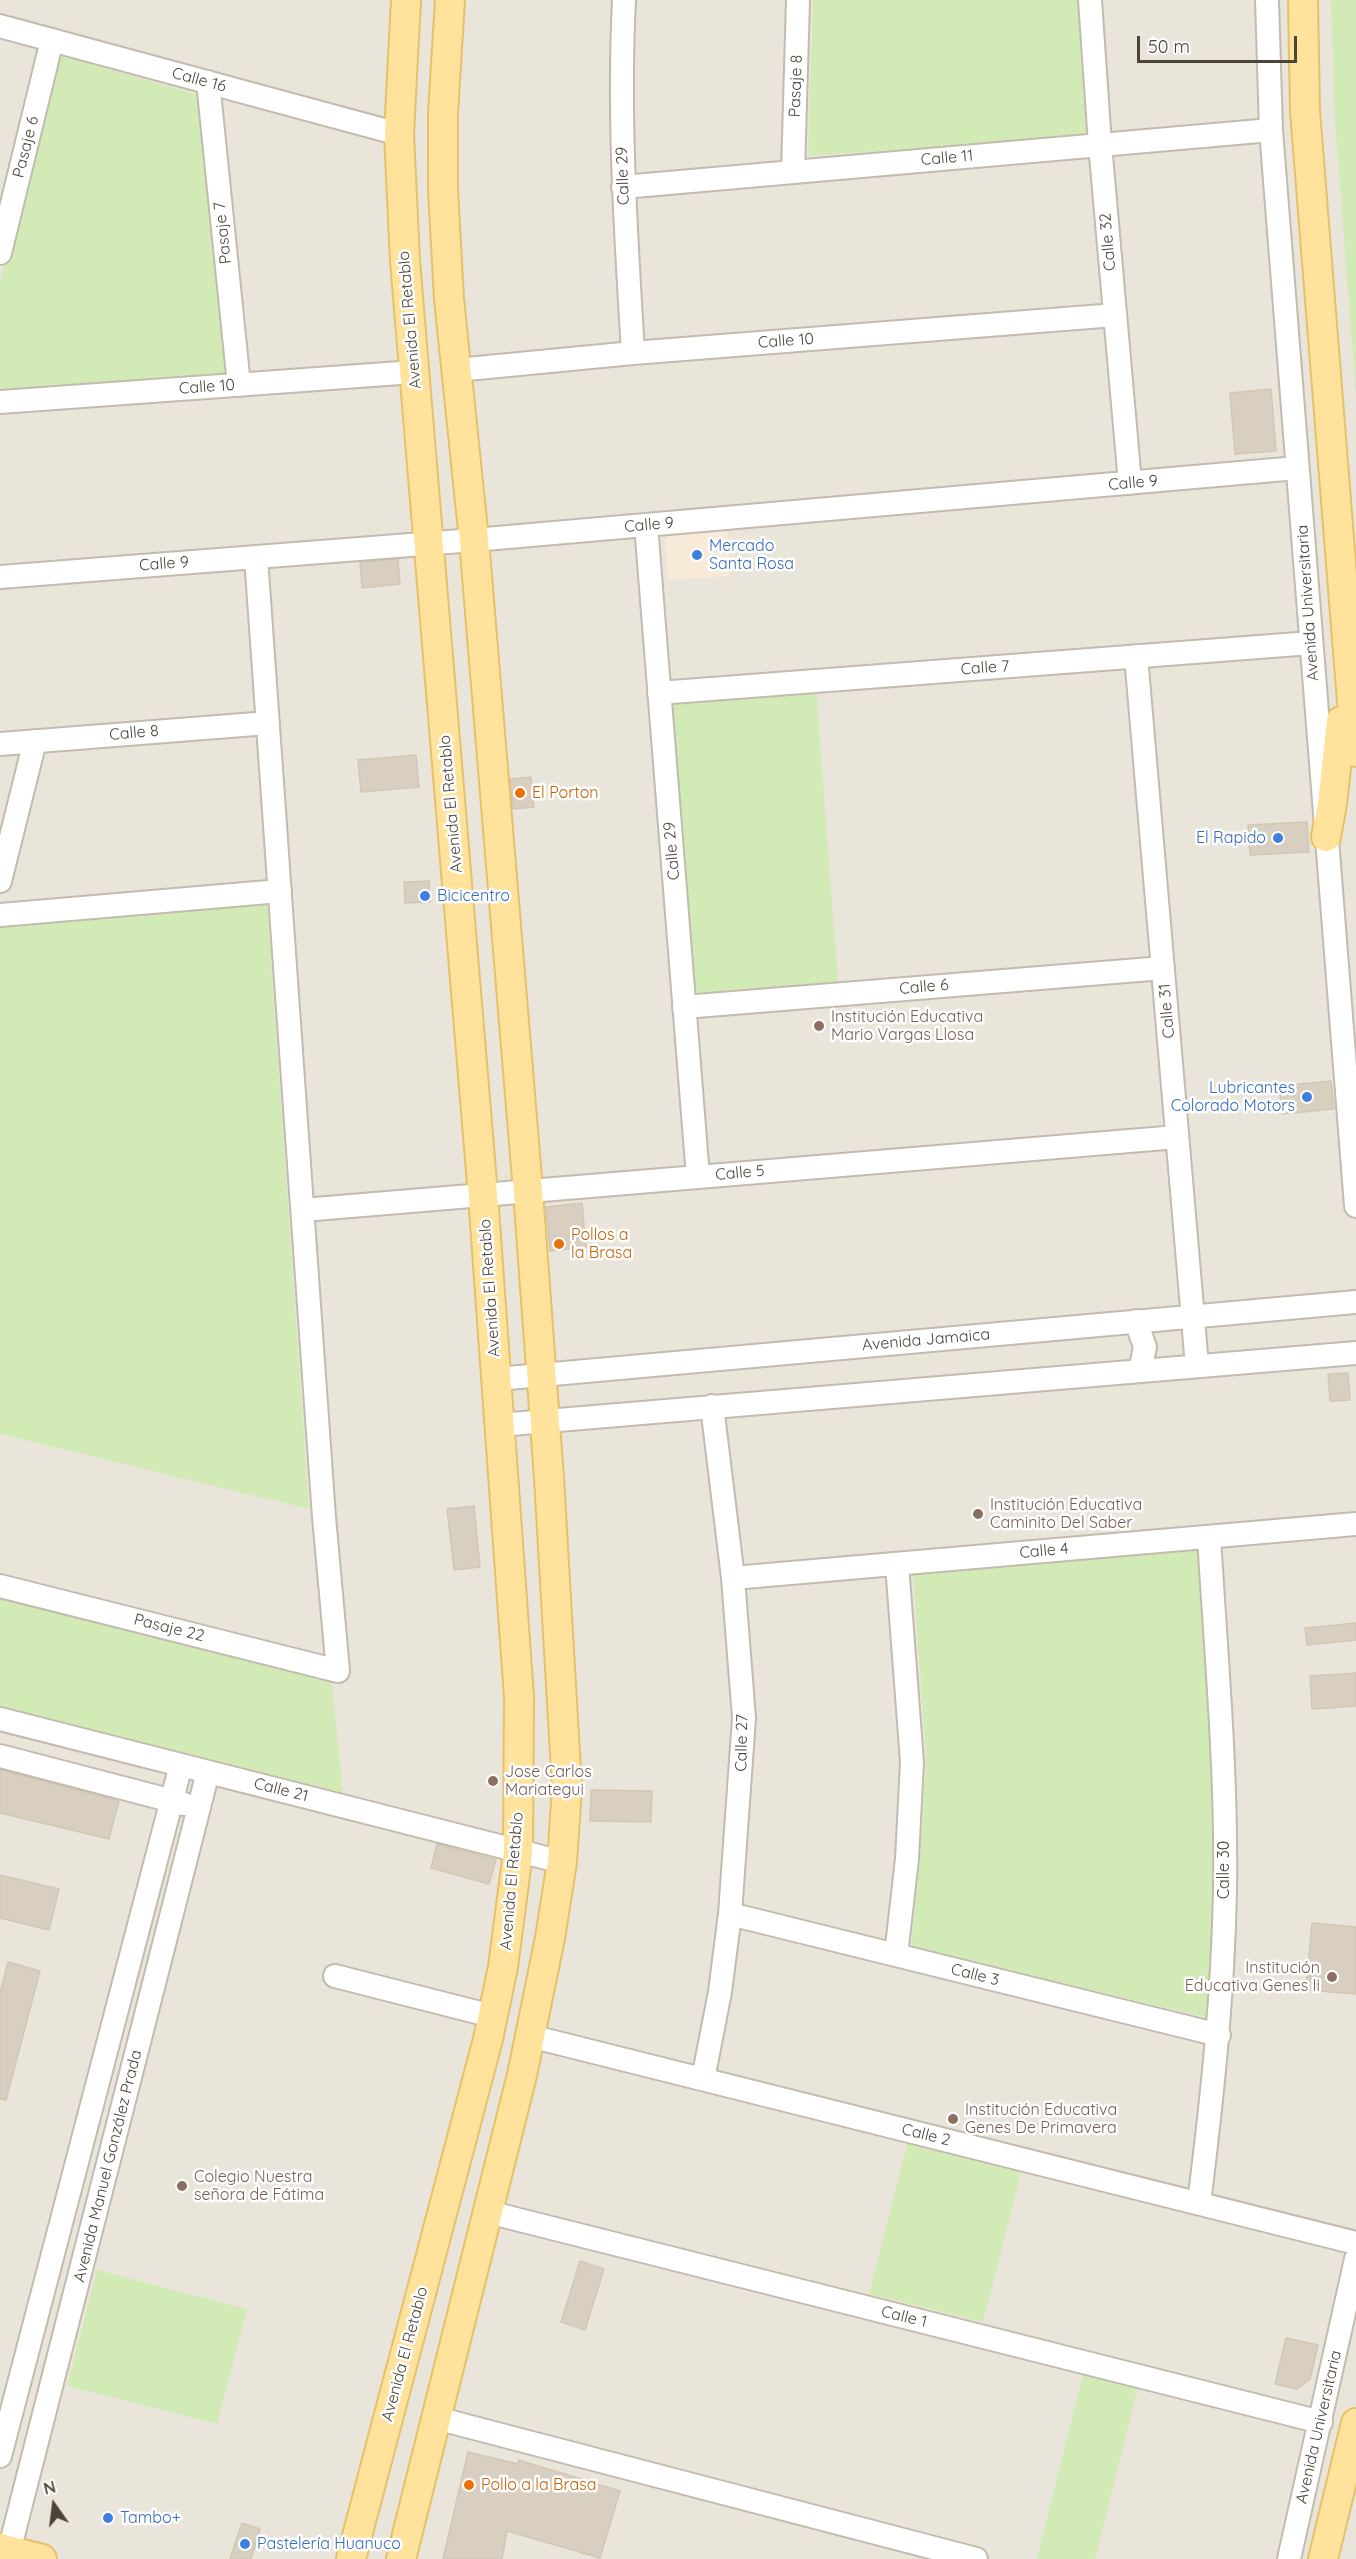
<!DOCTYPE html>
<meta charset="utf-8">
<style>
body{margin:0}
#map{position:relative;width:1356px;height:2559px;overflow:hidden;background:#f6f3ec;font-family:Quicksand,sans-serif}
canvas{display:block}
.north{position:absolute;left:24px;top:2475px;width:60px;height:60px;-webkit-text-stroke:4px #fff;paint-order:stroke;rotate:346deg;font-size:16px;font-weight:700;line-height:24px;text-align:center;color:#4b4439}
.north::after{content:'';display:block;margin:auto;width:21px;height:27px;background:#4b4439;clip-path:polygon(50% 0,100% 100%,50% 72%,0 100%)}
.scale{position:absolute;left:1137px;top:36px;width:160px;height:27px;box-sizing:border-box;border:3px solid #4b4439;border-top:0;padding-left:8px;font-size:18px;line-height:21px;white-space:nowrap;color:#4b4439;-webkit-text-stroke:4px #fff;paint-order:stroke}
</style>
<div id="map">
<canvas width="1356" height="2559"></canvas>
<div class="north">N</div>
<div class="scale">50 m</div>
</div>
<script>
const c = document.querySelector('canvas').getContext('2d');
c.lineJoin = 'round';
function paint(path, color) { c.fillStyle = color; c.fill(path, 'evenodd'); }
function trace(path, color, width, dash) { c.strokeStyle = color; c.lineWidth = width; c.lineCap = dash ? 'butt' : 'round'; c.setLineDash(dash || []); c.stroke(path); }
function drawText(font, color, halo, rows, align = 'center') {
  c.font = font + ' Quicksand,sans-serif'; c.lineWidth = 5; c.setLineDash([]); c.textBaseline = 'middle'; c.strokeStyle = halo; c.fillStyle = color; for (const [text, x, y, turn = 0] of rows) {
    c.save(); c.translate(x, y); c.rotate((+turn || 0) * Math.PI / 180); c.textAlign = isNaN(turn) ? turn : align; if (halo) c.strokeText(text, 0, 0); c.fillText(text, 0, 0); c.restore();
  }
}
paint(new Path2D(`
 M0 0H1356V2559H0Z`), '#eae5da');
paint(new Path2D(`
 M727 530 730 576 668 580 665 535Z`), '#f7ead8');
paint(new Path2D(`
 M813 0H1080L1087 136 808 156Z
 M1331 0H1356V397L1335 120Z
 M59 55 209 98 237 375 0 393V281Z
 M816 689 838 982 693 993 670 700Z
 M267 903 309 1509 0 1434V924Z
 M1201 1550 1213 1780 1215 1898 1209 2018 911 1947 921 1852 926 1757 913 1574Z
 M0 1592 331 1675 343 1794 0 1707Z
 M908 2140 1022 2169 983 2322 869 2294Z
 M97 2270 247 2309 217 2424 67 2386Z
 M1084 2370 1139 2383 1095 2559H1037Z`), '#d2eab5');
const building = new Path2D(`
 M1271 389 1276 451 1235 454 1230 393Z
 M398 559 400 584 362 588 360 562Z
 M416 755 419 787 361 792 358 760Z
 M531 777 534 807 513 809 510 779Z
 M1307 822 1309 852 1250 855 1248 825Z
 M429 881 430 902 405 903 404 882Z
 M1331 1081 1334 1109 1282 1114 1279 1086Z
 M582 1203 586 1247 550 1251 546 1207Z
 M1348 1373 1350 1400 1330 1401 1328 1374Z
 M474 1506 480 1567 454 1570 447 1509Z
 M1356 1623V1640L1307 1645 1305 1628Z
 M1356 1673V1706L1312 1709 1310 1676Z
 M0 1770 119 1801 109 1839 0 1813Z
 M591 1790 652 1791 651 1822 590 1821Z
 M437 1844 496 1860 489 1884 431 1868Z
 M0 1875 59 1889 49 1930 0 1918Z
 M1312 1923 1356 1927V1994L1306 1990Z
 M8 1962 40 1971 6 2100 0 2099V1993Z
 M580 2261 604 2269 585 2330 561 2322Z
 M1286 2338 1318 2345 1310 2379 1297 2389 1275 2384Z
 M468 2452 518 2464 519 2460 620 2491 600 2558 507 2531 502 2559H443Z
 M242 2523 260 2529 251 2559H230Z`);
paint(building, '#d8cfc1');
trace(building, '#d3c7b4', 1.5);
const minor = new Path2D(`
 M624 0C618 118 626 235 633 353
 M1090 0 1100 144 1130 483
 M1267 0 1271 130 1356 1206
 M0 26 399 134
 M208 82 239 385
 M793 172 798 0
 M623 187 1271 130
 M0 253 52 40
 M457 370 633 353 1115 315
 M0 402 414 372
 M646 525 698 1177
 M0 577 474 540 1297 468
 M1136 656 1197 1366
 M659 693 1311 643
 M0 744 268 723
 M0 881 35 741
 M0 915 280 891
 M684 1007 1163 968
 M303 1210 1177 1137
 M1136 1321 1145 1347 1140 1371
 M497 1379 1356 1302
 M499 1425 1356 1353
 M733 1578 1356 1524
 M0 1586 338 1671 324 1517 256 557
 M0 1719 562 1862
 M0 1756 184 1804
 M730 1914 1219 2035
 M896 1955 907 1859 912 1762 897 1564
 M335 1976 492 2016
 M530 2036 1356 2243
 M703 2079 720 1992 730 1914 744 1718 733 1578 712 1406
 M1199 2203C1212 2099 1223 1996 1225 1891 1227 1773 1216 1654 1209 1537
 M488 2212 1321 2422
 M436 2418 976 2559
 M0 2456 181 1765
 M7 2559 208 1772
 M1289 2559 1356 2259`);
const major = new Path2D(`
 M1303 0 1305 111 1356 752
 M1326 837 1332 804 1341 721
 M0 2548 42 2559
 M351 2559 488 2039 503 1967 518 1852 519 1697 483 1195 405 261 399 134 406 0
 M401 2559 522 2075 550 1938 562 1862 567 1788 549 1478 528 1191 474 540 449 299 443 190V113L450 0
 M1323 2559 1356 2423`);
trace(minor, '#c2bbae', 26);
trace(major, '#e6c16a', 32);
trace(minor, '#fff', 22);
trace(major, '#ffe39c', 28);
for (const [x, y, r, color] of [
 [697,555,6,"#3f7fe0"],
 [520,793,6,"#e8710a"],
 [1278,838,6,"#3f7fe0"],
 [425,896,6,"#3f7fe0"],
 [819,1026,6,"#8d6e63"],
 [1307,1097,6,"#3f7fe0"],
 [559,1244,6,"#e8710a"],
 [978,1514,6,"#8d6e63"],
 [493,1781,6,"#8d6e63"],
 [1332,1977,6,"#8d6e63"],
 [953,2119,6,"#8d6e63"],
 [182,2186,6,"#8d6e63"],
 [469,2485,6,"#e8710a"],
 [108,2518,6,"#3f7fe0"],
 [245,2544,6,"#3f7fe0"]
]) { const dot = new Path2D(); dot.arc(x, y, r, 0, 2 * Math.PI); c.fillStyle = color; c.fill(dot); trace(dot, '#fff', 2); }
drawText('16px', '#4b4439', '#fff', [
 ["Calle 16",199,80,15],
 ["Pasaje 8",796,86,-88],
 ["Pasaje 6",26,147,-76],
 ["Calle 11",947,158,-5],
 ["Calle 29",623,176,-92],
 ["Pasaje 7",223,233,-96],
 ["Calle 32",1108,242,-95],
 ["Avenida El Retablo",410,320,-95],
 ["Calle 10",786,341,-4],
 ["Calle 10",207,387,-4],
 ["Calle 9",1133,483,-5],
 ["Calle 9",649,525,-5],
 ["Calle 9",164,564,-4],
 ["Avenida Universitaria",1308,603,-94],
 ["Calle 7",985,668,-4],
 ["Calle 8",134,733,-5],
 ["Avenida El Retablo",451,804,-95],
 ["Calle 29",672,851,-95],
 ["Calle 6",924,987,-5],
 ["Calle 31",1167,1011,-95],
 ["Calle 5",740,1173,-5],
 ["Avenida El Retablo",490,1288,-94],
 ["Avenida Jamaica",926,1340,-5],
 ["Calle 4",1044,1551,-5],
 ["Pasaje 22",169,1628,14],
 ["Calle 27",742,1743,-89],
 ["Calle 21",281,1790,14],
 ["Calle 30",1224,1870,-90],
 ["Avenida El Retablo",512,1881,-85],
 ["Calle 3",975,1975,14],
 ["Calle 2",926,2135,14],
 ["Avenida Manuel González Prada",108,2166,-76],
 ["Calle 1",904,2317,14],
 ["Avenida El Retablo",405,2354,-75],
 ["Avenida Universitaria",1319,2427,-77]
]);
drawText('16px', '#366cbe', '#fff', [
 ["Mercado",709,546],
 ["Santa Rosa",709,564],
 ["El Rapido",1266,838,"right"],
 ["Bicicentro",437,896],
 ["Lubricantes",1295,1088,"right"],
 ["Colorado Motors",1295,1106,"right"],
 ["Tambo+",120,2518],
 ["Pastelería Huanuco",257,2544]
], 'left');
drawText('16px', '#c56008', '#fff', [
 ["El Porton",532,793],
 ["Pollos a",571,1235],
 ["la Brasa",571,1253],
 ["Pollo a la Brasa",481,2485]
], 'left');
drawText('16px', '#785e54', '#fff', [
 ["Institución Educativa",831,1017],
 ["Mario Vargas Llosa",831,1035],
 ["Institución Educativa",990,1505],
 ["Caminito Del Saber",990,1523],
 ["Jose Carlos",505,1772],
 ["Mariategui",505,1790],
 ["Institución",1320,1968,"right"],
 ["Educativa Genes Ii",1320,1986,"right"],
 ["Institución Educativa",965,2110],
 ["Genes De Primavera",965,2128],
 ["Colegio Nuestra",194,2177],
 ["señora de Fátima",194,2195]
], 'left');
</script>
